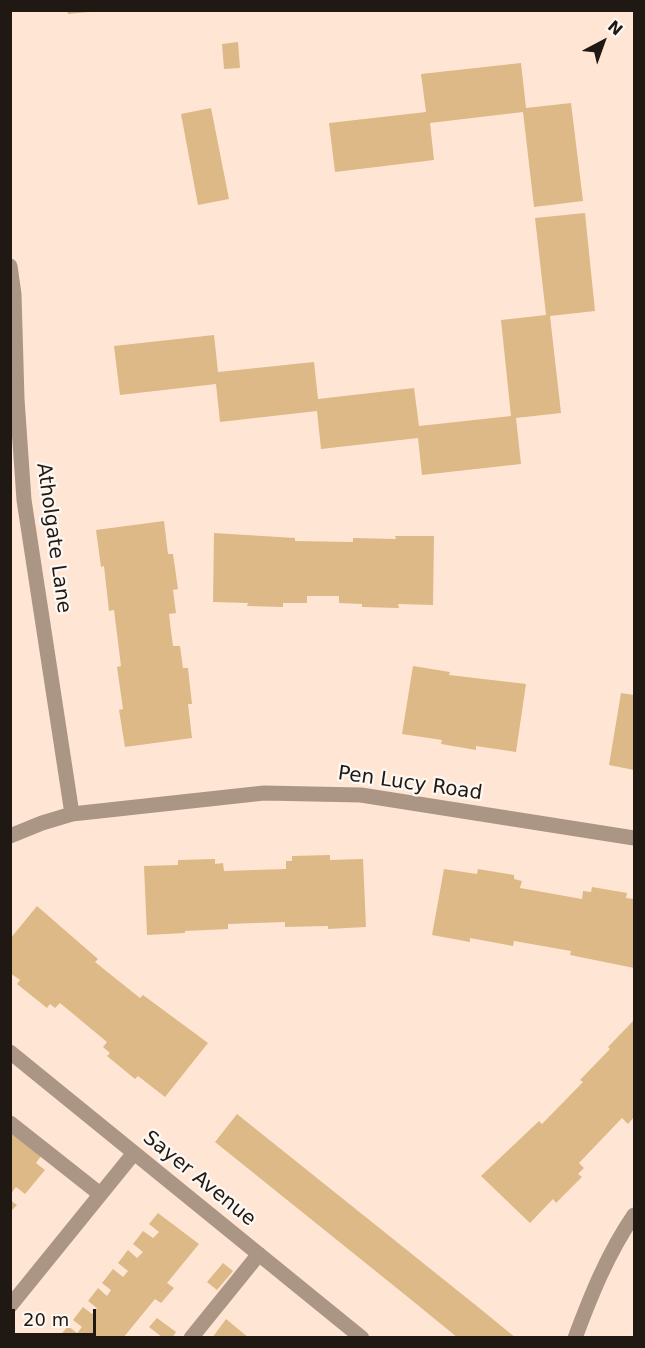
<!DOCTYPE html>
<style>
body{margin:0}
#map{position:relative;width:645px;height:1348px;overflow:hidden;background:#ffe6d4;font-family:"DejaVu Sans",sans-serif}
canvas{display:block}
.frame{position:absolute;inset:0;border:12px solid #201812;pointer-events:none}
.north{position:absolute;left:573px;top:12px;width:60px;height:60px;-webkit-text-stroke:4px #fdf8f4;paint-order:stroke;rotate:41deg;font-size:16px;font-weight:700;line-height:24px;text-align:center;color:#201812}
.north::after{content:'';display:block;margin:auto;width:21px;height:27px;background:#201812;clip-path:polygon(50% 0,100% 100%,50% 72%,0 100%)}
.scale{position:absolute;left:12px;top:1309px;width:84px;height:27px;box-sizing:border-box;border:3px solid #201812;border-top:0;padding-left:8px;font-size:18px;line-height:21px;white-space:nowrap;color:#201812;-webkit-text-stroke:4px #fdf8f4;paint-order:stroke}
</style>
<div id="map">
<canvas width="645" height="1348"></canvas>
<div class="frame"></div>
<div class="north">N</div>
<div class="scale">20 m</div>
</div>
<script>
const c = document.querySelector('canvas').getContext('2d');
c.lineJoin = 'round';
function paint(path, color) { c.fillStyle = color; c.fill(path, 'evenodd'); }
function trace(path, color, width, dash) { c.strokeStyle = color; c.lineWidth = width; c.lineCap = dash ? 'butt' : 'round'; c.setLineDash(dash || []); c.stroke(path); }
function drawText(font, color, halo, rows, align = 'center') {
  c.font = font + ' "DejaVu Sans",sans-serif'; c.lineWidth = 4.5; c.setLineDash([]); c.textBaseline = 'middle'; c.strokeStyle = halo; c.fillStyle = color; for (const [text, x, y, turn = 0] of rows) {
    c.save(); c.translate(x, y); c.rotate((+turn || 0) * Math.PI / 180); c.textAlign = isNaN(turn) ? turn : align; if (halo) c.strokeText(text, 0, 0); c.fillText(text, 0, 0); c.restore();
  }
}
paint(new Path2D(`
 M67 10H89V12L68 14Z
 M238 42 240 68 224 69 222 44Z
 M521 63 526 108 571 103 583 201 534 207 523 112 430 123 434 160 335 172 329 123 426 112 421 74Z
 M211 108 229 199 198 205 181 114Z
 M585 213 595 311 550 316 561 413 516 418 521 464 422 475 418 438 321 449 317 411 220 422 216 384 120 395 114 346 214 335 218 372 314 362 318 399 414 388 419 426 511 416 501 320 546 315 535 218Z
 M164 521 168 554H173L178 589 173 590 176 613 169 614 171 631 173 646H180L183 668H188L192 704H188L192 738 125 747 119 710 123 709 117 667 121 666 114 610 109 611 104 566 101 567 96 530Z
 M214 533 295 538V541L353 542V538L396 539 395 536H434L433 605 398 604 399 608 362 607V604L339 603V596H307V603H283V607L247 606 248 603 213 602Z
 M413 666 450 672 449 675 526 684 516 752 476 746V750L441 744 442 740 402 734Z
 M621 693 634 695V770L609 765Z
 M330 855V860L363 859 366 927 328 929V926L285 927V922L228 924V929L185 931V933L147 935 144 866 178 865V860L215 859V864L223 863 224 871 286 869V861H292V856Z
 M444 869 477 874 478 869 514 875V879L522 881 520 888 582 899 583 891 591 892 592 887 627 893 626 898 634 899V968L570 955 571 951 514 941 513 946 470 938V942L432 935Z
 M37 906 98 959 95 962 140 998 143 995 208 1043 165 1097 138 1076 135 1079 107 1056 110 1053 103 1047 107 1042 60 1003 55 1008 50 1004 47 1008 17 984 20 980 10 973V939Z
 M634 1020V1117L628 1124 622 1118 579 1163 584 1168 578 1174 582 1177 556 1203 553 1199 530 1223 481 1176 539 1121 542 1124 583 1082 580 1080 610 1049 608 1047Z
 M237 1114 478 1307 516 1338H458L414 1302 215 1142Z
 M10 1131 41 1156 36 1163 45 1170 25 1194 16 1187 10 1195Z
 M10 1200 17 1205 10 1212Z
 M158 1213 199 1244 167 1283 174 1288 161 1303 155 1299 123 1338H58L68 1326 77 1333 82 1327 73 1320 83 1307 92 1314 97 1308 88 1301 98 1288 107 1296 111 1290 102 1283 113 1269 123 1277 128 1271 118 1263 128 1250 137 1258 143 1252 133 1244 143 1231 153 1238 159 1232 149 1224Z
 M223 1263 233 1271 217 1290 207 1282Z
 M157 1318 176 1332 172 1338H163L149 1327Z
 M226 1319 249 1338H212Z`), '#dcb987');
trace(new Path2D(`
 M10 266 14 294 17 399 24 500 72 814
 M10 836 42 823 72 814 264 793 361 795 634 838
 M10 1052 362 1338
 M10 1123 100 1194
 M10 1306 134 1153
 M191 1338 259 1254
 M575 1338C591 1295 608 1253 634 1215`), '#ab9585', 15);
drawText('20px', '#201812', '#fdf8f4', [
 ["Atholgate Lane",53,538,82],
 ["Pen Lucy Road",410,784,8],
 ["Sayer Avenue",199,1179,39]
]);
</script>
